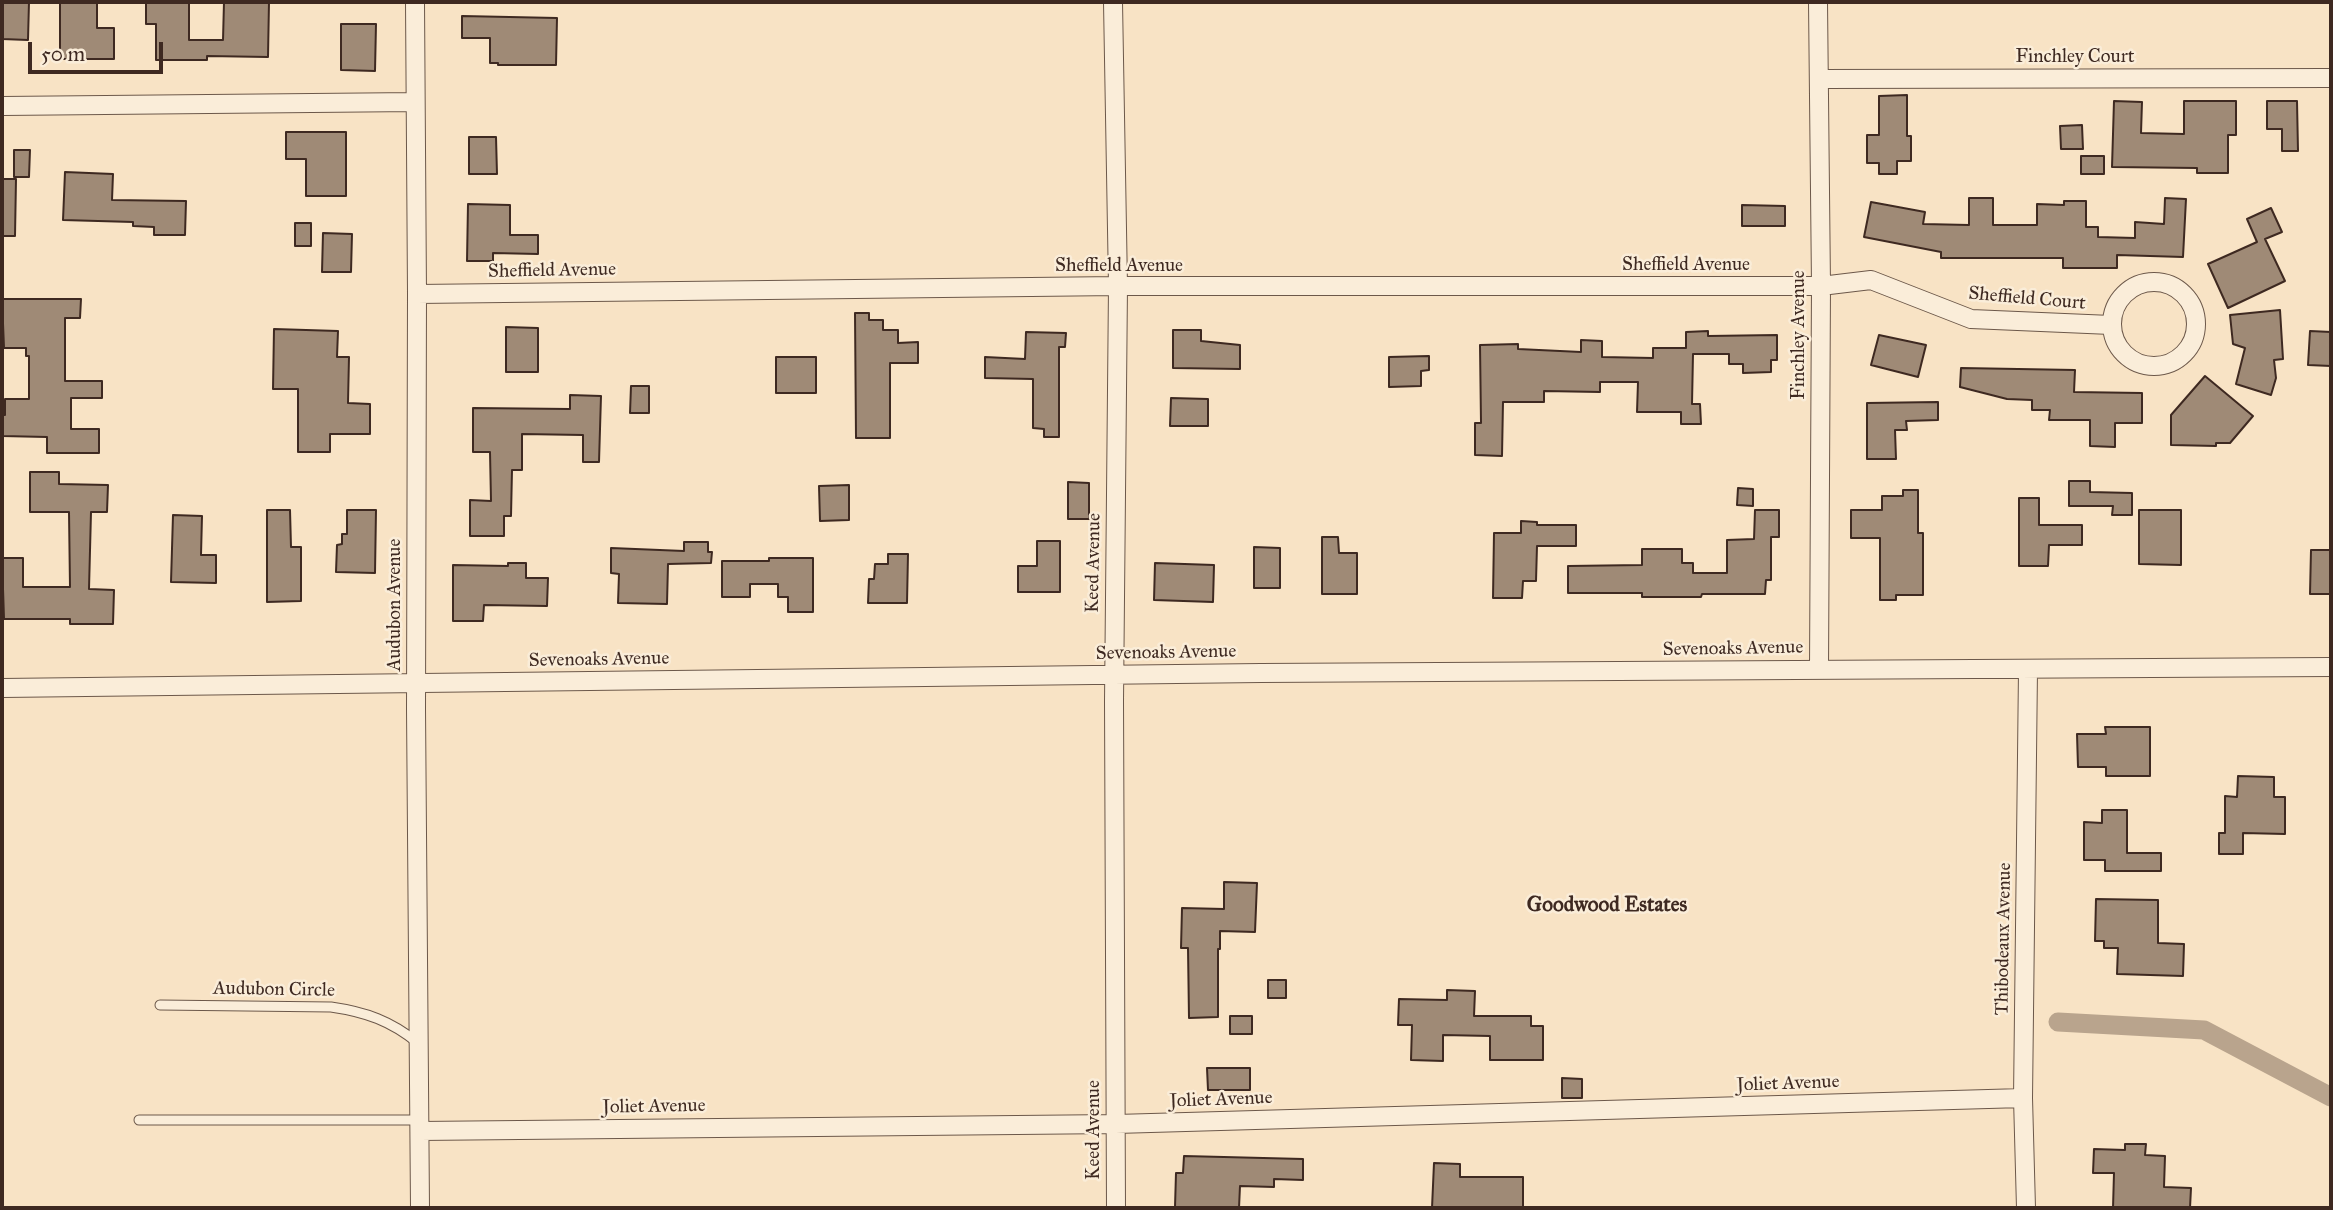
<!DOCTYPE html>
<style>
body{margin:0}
#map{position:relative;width:2333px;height:1210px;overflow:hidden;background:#f8e3c5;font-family:"IM FELL Great Primer",serif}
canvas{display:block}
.frame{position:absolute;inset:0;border:4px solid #3e2921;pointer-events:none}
.scale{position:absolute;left:28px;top:42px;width:135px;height:32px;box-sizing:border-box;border:4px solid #3e2921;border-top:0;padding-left:9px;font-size:21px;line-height:24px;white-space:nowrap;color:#3e2921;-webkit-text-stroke:5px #faedd9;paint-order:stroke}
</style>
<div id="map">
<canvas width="2333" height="1210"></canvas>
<div class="frame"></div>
<div class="scale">50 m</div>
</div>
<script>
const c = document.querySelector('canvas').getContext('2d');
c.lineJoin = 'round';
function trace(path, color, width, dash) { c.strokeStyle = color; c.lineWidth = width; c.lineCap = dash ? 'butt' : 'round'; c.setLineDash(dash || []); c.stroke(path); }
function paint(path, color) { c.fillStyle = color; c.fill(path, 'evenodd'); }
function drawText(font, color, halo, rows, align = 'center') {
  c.font = font + ' "IM FELL Great Primer",serif'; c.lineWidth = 5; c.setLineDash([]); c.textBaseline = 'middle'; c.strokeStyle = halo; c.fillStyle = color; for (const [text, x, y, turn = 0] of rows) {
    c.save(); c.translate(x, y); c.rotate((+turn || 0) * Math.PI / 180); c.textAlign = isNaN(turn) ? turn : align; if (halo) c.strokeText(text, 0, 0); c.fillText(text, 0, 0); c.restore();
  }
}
trace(new Path2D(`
 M2058 1022 2204 1030 2331 1097`), '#b9a48d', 19);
const building = new Path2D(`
 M2 2H29L28 40 2 39Z
 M60 2H97V28H114V59H60Z
 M189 2V40H223L224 2H269L268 57 207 56V60H156V24H146V3Z
 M462 16 557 18 556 65H498V63H490V38H462Z
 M341 24H376L375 71 341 70Z
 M1907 95V136H1911V161H1897V174H1879V163H1867V135H1879V96Z
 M2114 101 2142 102 2141 133 2184 134V101H2236V135H2228V173H2197V168L2112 167Z
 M2267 101H2297L2298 151H2282V129H2267Z
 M2082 125 2083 149H2061L2060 126Z
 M286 132H346V196H306V159H286Z
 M469 137H496L497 174H469Z
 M14 150H30L29 177H14Z
 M2081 156H2104V174H2081Z
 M65 172 113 174 112 200 186 201 185 235H154V227L133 226V222L63 220Z
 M2 179H16L15 236H2Z
 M1969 198H1993V225H2037V204L2064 205V201H2086V227H2098V237L2135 238V222L2164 224 2165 198 2186 199 2183 257 2117 255V268H2063V258H1941V252L1864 237 1871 202 1925 212 1923 224 1969 225Z
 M468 204 510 205V235H538V254L493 253V261H467Z
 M1742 205 1785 206V226H1742Z
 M2271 208 2282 232 2265 239 2285 281 2228 308 2208 264 2257 242 2247 219Z
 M295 223H311V246H295Z
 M323 233 352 234 351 272H322Z
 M2 299H81L80 318H65V381H102V398H71V429H99V453H47V437L2 436V415H5V399H29V356H26V348H4Z
 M2280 310 2283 359 2274 360 2276 378 2271 395 2236 384 2245 348 2233 344 2230 315Z
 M855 313H869V320H883V330H898V343L918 342V363H890V438H856Z
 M506 327 538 328V372H506Z
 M274 329 338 331 337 357H349L348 403 370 404V434H330V452H298V389H273Z
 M1173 330H1201V341L1240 345V369L1173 368Z
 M1708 331V336L1777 335V360H1771V372L1743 373V364H1729V354H1693L1692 404H1700L1701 424H1681V412H1637L1638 382H1600V392L1544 391V402H1503L1502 456 1475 455V423H1481L1480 345 1518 344V349L1581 352V340L1602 341V357L1653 358V348H1686V332Z
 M2310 331 2331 332V366L2308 365Z
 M1026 332 1066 333 1065 347H1059V437H1044V429L1033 428V379L985 378V357L1025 359Z
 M1879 335 1926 345 1918 377 1871 365Z
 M1429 356V370L1421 371V386L1389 387V357Z
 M776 357H816V393H776Z
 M1961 368 2075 370 2074 392 2142 393V423H2115V447L2090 446V420H2049L2050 410H2032V400L2007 399 1960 387Z
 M2205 376 2253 416 2230 443H2216V446L2171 445V415Z
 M631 386H649V413H630Z
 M570 395 601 396 599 462H583V435L522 434V470H512L511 516H504V536H470V500L491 501 490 452H473V408L570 409Z
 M1171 398 1208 399V426H1170Z
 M1938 402V420L1906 421 1907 430H1895L1896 459H1867V403Z
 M30 472H59V484L108 485 107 512H91L89 589 114 590 113 624H70V619H4L2 558H23V587H70L69 512H30Z
 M2069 481H2090V492L2132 493V515H2112L2113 506H2069Z
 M1068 482 1089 483V519H1068Z
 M849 485V520L820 521 819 486Z
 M1738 488 1753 489V506L1737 505Z
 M1903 490H1918V533H1923V595H1896V600H1880V538H1851V510H1882V496H1903Z
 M2019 498H2039V525H2082V545H2049L2048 566H2019Z
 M267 510H290L291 547H301V601L267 602Z
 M347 510H376L375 573 336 572 337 545 342 544V534H347Z
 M1755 510H1779V537H1771V580H1766L1765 594H1702L1701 597H1642V593H1568V566L1642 565V549H1682V563H1693V573H1727V540L1754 539Z
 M2139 510H2181V565L2139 564Z
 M173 515 202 516 201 555H216V583L171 582Z
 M1521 521 1537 522V525H1576V546H1537L1536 581H1523L1522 598H1493L1494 533H1521Z
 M1322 537H1338L1339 553H1357V594H1322Z
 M1037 541H1060V592H1018V566H1037Z
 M684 542H708V552H712L711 563 668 564 667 604 618 603 619 574 611 573V548L684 551Z
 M1254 547 1280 548V588H1254Z
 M2311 550H2331V594H2310Z
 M888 554H908L907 603H868L869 579H874L875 564H888Z
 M769 558H813V612H788V597H778V584H750V597H722V561H769Z
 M508 563H526V578H548L547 606 484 605 483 621H453V565L508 566Z
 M1155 563 1214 565 1213 602 1154 600Z
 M2105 727H2150V776H2106V767H2078L2077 734H2106Z
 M2238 776 2274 777V797H2285V834L2243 833V854H2219V833H2225V796L2237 797Z
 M2102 810H2127V853H2161V871H2105V860H2084V822L2102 823Z
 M1224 882 1257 883 1255 932 1220 931V949H1218V1017L1189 1018 1188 948H1181L1182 908 1224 909Z
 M2096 899 2158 900V943L2184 944 2183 976 2117 974 2118 948H2104V941H2095Z
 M1268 980H1286V998H1268Z
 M1447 990 1475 991 1474 1016H1531V1026H1543V1060H1490V1036L1443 1035V1061L1411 1060 1412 1025H1398L1399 999 1447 1000Z
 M1230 1016H1252V1034H1230Z
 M1207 1068H1250V1090H1208Z
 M1562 1078 1582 1079V1098H1562Z
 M2125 1144H2146L2145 1155 2165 1156 2164 1187 2191 1188 2190 1208H2113L2114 1173H2093L2094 1149 2125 1150Z
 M1184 1156 1303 1159V1180L1274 1179V1187L1240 1186 1239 1208H1182L1175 1207 1176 1173H1183Z
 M1434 1163 1460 1164V1177H1523V1208H1432Z`);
paint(building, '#9f8a76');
trace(building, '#3e2921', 2);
const lane = new Path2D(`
 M160 1005 331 1007C366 1012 391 1021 418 1043
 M139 1120H419`);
const street = new Path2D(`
 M415 2 417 294 416 709 420 1208
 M1113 2 1118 286 1114 701 1116 1208
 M1818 2 1821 286 1819 669
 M1820 79 2331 78
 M2 106 415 102
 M2112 324a42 42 0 1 1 84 0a42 42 0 1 1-84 0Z
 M417 294 1118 286H1821L1871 280 1971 319 2111 325
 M2 688 1261 673 2331 667
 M420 1131 1116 1124 2023 1098
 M2026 1208 2023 1098 2028 670`);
trace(lane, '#6c584a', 11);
trace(street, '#6c584a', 20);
trace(lane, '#faedd9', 9);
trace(street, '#faedd9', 18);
drawText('19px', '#3e2921', '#faedd9', [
 ["Finchley Court",2075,57],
 ["Sheffield Avenue",1686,265],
 ["Sheffield Avenue",1119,266],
 ["Sheffield Avenue",552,271,-1],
 ["Sheffield Court",2027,299,5],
 ["Finchley Avenue",1799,335,-90],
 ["Keed Avenue",1094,563,-89],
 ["Audubon Avenue",395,605,-90],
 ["Sevenoaks Avenue",1733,649,-1],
 ["Sevenoaks Avenue",1166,653,-1],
 ["Sevenoaks Avenue",599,660,-1],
 ["Thibodeaux Avenue",2004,939,-89],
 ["Audubon Circle",274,990,1],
 ["Joliet Avenue",1788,1084,-2],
 ["Joliet Avenue",1221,1100,-2],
 ["Joliet Avenue",654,1107,-1],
 ["Keed Avenue",1094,1130,-90]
]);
drawText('bold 21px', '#3e2921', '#faedd9', [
 ["Goodwood Estates",1607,906]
]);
</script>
